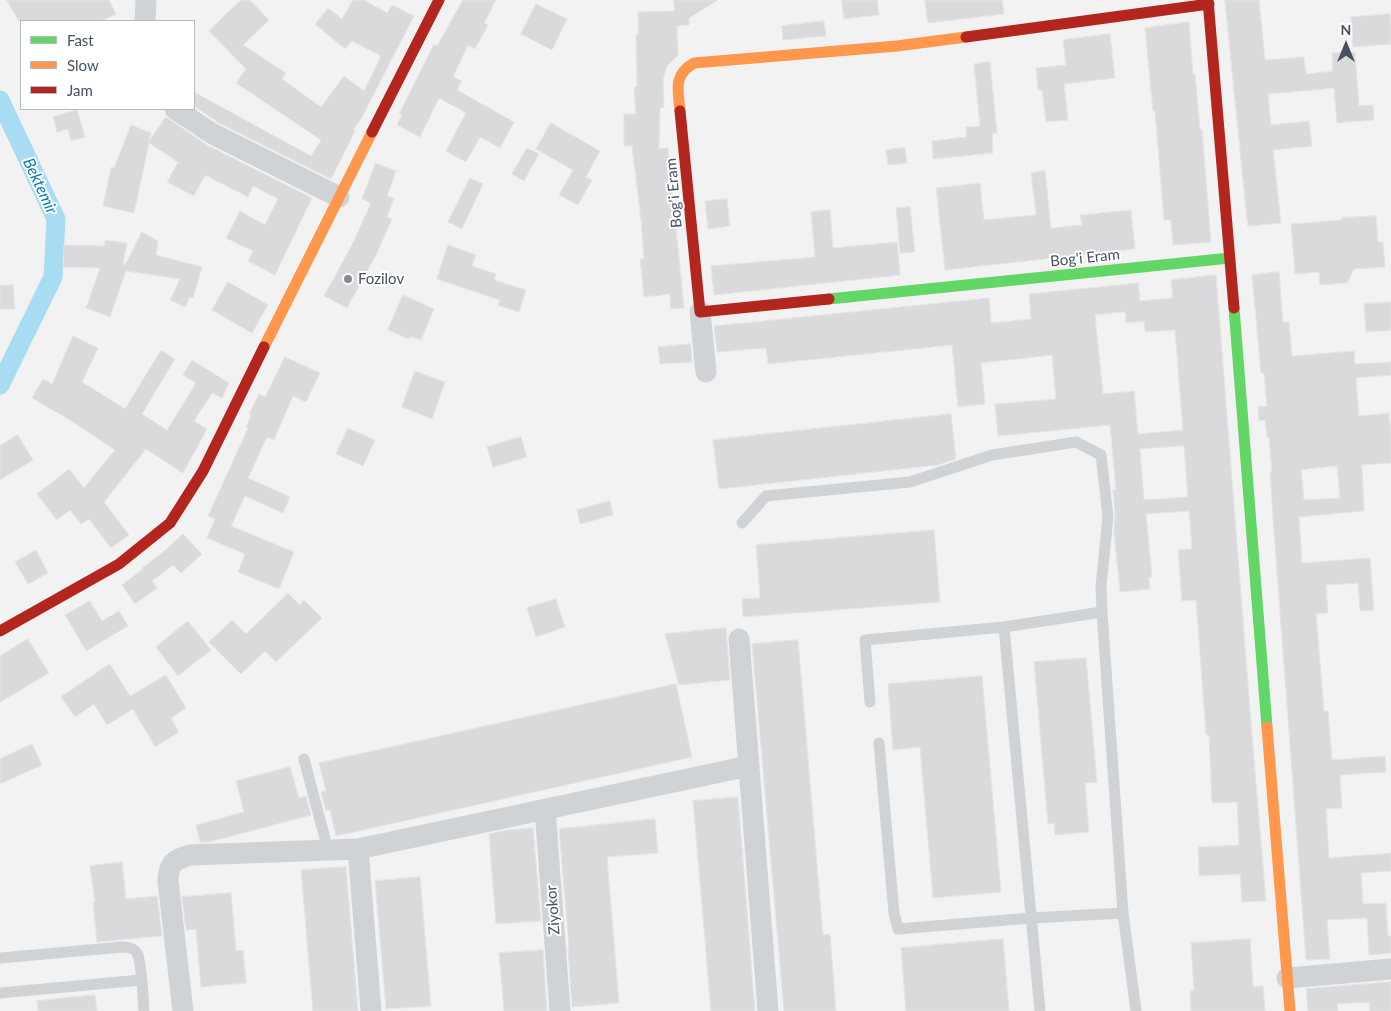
<!DOCTYPE html>
<style>
body{margin:0}
#map{position:relative;width:1391px;height:1011px;overflow:hidden;background:#f3f2f2;font-family:Lato,sans-serif}
canvas{display:block}
.legend{position:absolute;left:20px;top:20px;width:175px;height:90px;box-sizing:border-box;background:#fff;border:1px solid #b5bac0;margin:0;padding:6px 9px;list-style:none;font-size:15px;color:#475261}
.legend li{display:flex;align-items:center;gap:10px;height:25px}
.legend b{width:25px;border:1px solid #b5bac0}
.north{position:absolute;left:1321px;top:20px;width:50px;height:50px;-webkit-text-stroke:4px #fff;paint-order:stroke;rotate:0deg;font-size:14px;font-weight:700;line-height:20px;text-align:center;color:#475261}
.north::after{content:'';display:block;margin:auto;width:18px;height:22px;background:#475261;clip-path:polygon(50% 0,100% 100%,50% 72%,0 100%)}
</style>
<div id="map">
<canvas width="1391" height="1011"></canvas>
<ul class="legend">
<li><b style="height:6px;background:#63d668"></b>Fast</li>
<li><b style="height:6px;background:#ff974d"></b>Slow</li>
<li><b style="height:6px;background:#b3261e"></b>Jam</li>
</ul>
<div class="north">N</div>
</div>
<script>
const c = document.querySelector('canvas').getContext('2d');
c.lineJoin = 'round';
function trace(path, color, width, dash) { c.strokeStyle = color; c.lineWidth = width; c.lineCap = dash ? 'butt' : 'round'; c.setLineDash(dash || []); c.stroke(path); }
function paint(path, color) { c.fillStyle = color; c.fill(path, 'evenodd'); }
function drawText(font, color, halo, rows, align = 'center') {
  c.font = font + ' Lato,sans-serif'; c.lineWidth = 4; c.setLineDash([]); c.textBaseline = 'middle'; c.strokeStyle = halo; c.fillStyle = color; for (const [text, x, y, turn = 0] of rows) {
    c.save(); c.translate(x, y); c.rotate((+turn || 0) * Math.PI / 180); c.textAlign = isNaN(turn) ? turn : align; if (halo) c.strokeText(text, 0, 0); c.fillText(text, 0, 0); c.restore();
  }
}
trace(new Path2D(`
 M0 100 56 219 53 277 0 385`), '#a7dcf3', 19);
const building = new Path2D(`
 M7 0H109L116 14 102 21H19Z
 M241 0H250L269 20 243 45 286 73 282 79 321 107 344 76 364 91 381 56 352 41 345 49 315 24 328 8 342 19 353 0H364L387 13 392 5 414 16 360 121 353 130 355 131 331 179 219 123 194 106V92L311 156 321 140 236 83 246 69 209 31Z
 M463 0H496L484 23 488 25 475 49 468 45 453 77 462 81 457 90 514 122 500 148 480 137 466 162 446 151 466 113 439 98 420 137 397 125 402 115 399 114 434 44 437 46Z
 M674 0H718L689 18V25L677 26 678 55 667 66 663 80 664 107 660 108 659 149 668 148 684 308 671 309 670 294 644 297 640 259H644L641 220 632 146H624V114H636L634 87 637 86 636 35H638V12L674 11Z
 M842 0H877L879 15 844 19Z
 M925 0H1002L1004 14 928 23Z
 M1225 0H1259L1265 60 1304 57 1306 74 1333 71 1332 53 1355 52 1359 106 1373 105 1374 120 1337 123 1334 88 1268 94 1271 125 1309 121 1312 146 1273 150 1281 223 1248 226Z
 M536 4 567 19 552 50 521 34Z
 M1390 14 1391 44 1353 47 1351 17Z
 M824 21 826 36 783 40 782 26Z
 M1189 22 1193 74H1195L1200 129H1202L1211 242 1173 245 1171 220H1164L1155 111H1153L1145 28Z
 M1110 34 1115 78 1064 84 1068 120 1046 122 1042 90H1038L1036 68 1066 65 1063 40Z
 M990 62 997 133H992L993 153 933 159 932 141 966 137V127L980 126 974 64Z
 M77 110 85 137 71 141 68 129 57 132 53 117Z
 M166 117 207 145 312 198 275 275 248 261 253 251 226 238 240 211 265 225 278 199 253 186 248 197 205 175 194 196 167 182 178 162 149 143 134 213 103 206 111 167 114 168 131 125 151 133 149 141Z
 M551 123 600 151 586 177 592 180 578 205 559 195 573 170 536 149Z
 M527 148 539 154 524 181 512 174Z
 M905 148 907 163 888 165 886 150Z
 M376 163 396 171 387 196 394 198 387 217 392 219 376 255 347 308 324 296 354 241 371 203 362 199Z
 M1045 171 1051 228 1082 225 1080 215 1131 210 1135 249 945 270 936 188 980 183 984 220 1036 215 1031 173Z
 M470 178 483 184 462 229 448 222Z
 M727 199 730 226 708 229 705 201Z
 M910 207 915 252 900 253 896 208Z
 M830 210 833 248 897 242 900 275 714 295 711 266 815 257 811 212Z
 M1376 216 1378 242H1383L1385 267 1354 269 1347 283 1320 285 1319 272 1295 274 1291 224 1342 220V218Z
 M142 232 158 241 156 255 202 267 193 298 190 297 185 307 170 300 180 279 126 271 110 317 86 308 100 268 63 267 64 245 104 246 105 240 127 243 123 264 125 265Z
 M448 245 476 255 472 266 496 274 494 280 526 290 519 312 498 305 500 300 437 279Z
 M1279 272 1283 322H1289L1292 356 1354 351 1355 364 1391 362V375L1356 378 1359 416 1389 413 1391 435V463L1362 465 1364 511 1299 517 1302 563 1370 558 1374 610 1360 611 1358 583 1326 585 1328 613 1316 614 1324 711H1328L1332 760 1385 756 1386 772 1340 775 1342 808 1326 809 1329 858 1391 853V871L1361 873 1363 904 1386 903 1388 936H1391V953L1369 955 1367 918 1327 920 1330 959 1306 960 1273 518 1270 472H1272L1269 437H1267L1265 420 1259 421 1258 407 1267 406 1264 373H1261L1252 275ZM1337 466 1340 498 1304 500 1301 470Z
 M1216 275 1253 748 1266 901 1242 902 1240 874 1199 876 1198 847 1239 845 1237 802 1212 803 1209 735H1206L1196 600 1182 601 1178 550 1192 549 1189 511 1146 514 1152 577H1149L1150 589 1120 592 1114 533 1115 516 1113 490H1116L1110 425 998 436 995 404 1056 399 1052 355 981 363 985 404 958 407 952 345 768 364 766 348 717 352 714 326 989 298 991 323 1031 319 1029 294 1138 283 1140 301 1173 298 1171 280ZM1125 312 1126 323 1144 321 1145 332 1175 330 1183 430 1138 434 1134 391 1103 394 1095 315ZM1184 446 1188 497 1144 500 1140 449Z
 M228 282 268 305 252 333 212 310Z
 M13 285 15 309H0V286Z
 M403 295 434 309 421 340 410 336 409 339 388 330Z
 M1391 302V330L1366 332 1364 304Z
 M73 336 98 348 82 382 125 409 161 350 175 359 142 414 167 430 196 383 183 375 192 360 229 383 222 398 212 393 194 421 207 429 183 473 146 449 104 502 129 535 111 548 89 519 81 524 70 510 57 520 37 494 69 469 84 488 115 450 70 420 32 398 43 379 52 384Z
 M691 344 692 362 660 364 658 347Z
 M285 357 320 373 306 402 293 396 274 440 267 437 248 478 290 497 283 513 245 496 231 526 294 552 279 589 238 572 245 554 207 538 215 519 208 516 248 428 246 427 251 415 249 414 259 394 265 397Z
 M415 371 445 382 432 419 402 407Z
 M951 414 956 459 938 465 719 489 713 440Z
 M348 428 375 440 363 466 336 454Z
 M18 435 33 460 0 480V446Z
 M521 437 527 457 493 467 487 447Z
 M610 501 613 515 580 524 577 510Z
 M934 530 940 602 743 617 742 599 760 598 756 545Z
 M183 534 202 554 181 573 173 565 152 581 157 588 135 604 122 585 143 569 142 568 161 554Z
 M36 550 48 573 28 584 15 562Z
 M288 593 300 605 304 600 322 618 276 662 265 651 241 674 209 642 232 620 246 634Z
 M556 599 565 627 536 637 527 608Z
 M90 601 102 621 119 611 128 626 86 651 65 615Z
 M188 621 211 650 178 676 156 647Z
 M726 628 730 680 679 685 665 634Z
 M28 639 49 673 0 702V656Z
 M798 640 823 935 830 934 836 1011H784L752 644Z
 M1086 658 1097 782 1085 783 1089 832 1055 835 1054 823 1048 824 1034 662Z
 M110 664 130 696 166 675 186 708 171 718 179 732 155 747 133 709 107 725 94 704 75 717 61 697Z
 M982 676 1001 892 933 898 920 747 893 750 888 684Z
 M676 684 692 757 336 836 330 810 326 811 321 792 326 791 319 763Z
 M32 744 42 765 0 784V759Z
 M290 767 299 798 306 796 311 815 209 842H200L196 825 244 812 236 781Z
 M738 797 755 1011H711L693 801Z
 M655 819 658 853 607 857 619 1003 572 1007 568 947H569L559 829Z
 M533 828 541 921 496 924 489 834 508 830Z
 M122 862 126 899 157 896 162 936 97 942 93 902H95L90 866Z
 M346 867 358 1011H313L301 870Z
 M420 877 431 1006 386 1009 375 881Z
 M231 893 236 951 243 950 246 983 201 987 196 929 186 930 182 897Z
 M1003 939 1009 1011H906L901 948Z
 M1250 939 1253 987 1263 986 1265 1011H1191L1190 991H1194L1191 943Z
 M543 950 547 1011H504L499 953Z
 M1391 982V1011H1370L1369 1002 1337 1004 1338 1011H1308L1306 989Z
 M95 995 97 1011H38L37 1001Z`);
paint(building, '#dadadd');
trace(building, '#e4e4e5', 1);
trace(new Path2D(`
 M742 523 766 496 910 482 992 455 1076 442 1101 455 1108 517 1101 586 1102 612 1123 913 1136 1011
 M1004 627 1040 1011
 M870 702 865 640 1004 627 1102 612
 M879 743 894 913 898 929 1031 918 1123 913
 M304 759 328 850
 M0 958 122 947C128 947 134 948 137 953 142 962 143 999 144 1011
 M0 993 141 980`), '#d0d3d6', 11);
trace(new Path2D(`
 M145 21 146 0
 M175 109 213 134 339 197
 M700 312 706 372
 M739 639 768 1011
 M545 809 560 1011
 M358 849 371 1011
 M1287 978 1391 969
 M183 1011 168 881C169 863 172 861 190 855L358 849 749 766`), '#d0d3d6', 21);
trace(new Path2D(`
 M829 299 1230 258
 M1234 308 1267 727`), '#63d668', 11);
trace(new Path2D(`
 M680 111C678 90 673 75 694 63L897 46 966 37
 M264 347 372 132
 M1267 727 1290 1011`), '#ff974d', 11);
trace(new Path2D(`
 M1208 0 1234 308
 M966 37 1209 4
 M680 111 700 312 829 299
 M372 132 439 0
 M0 631 119 564 170 523 203 471 264 347`), '#b3261e', 11);
for (const [x, y, r, color] of [
 [348,279,5,"#838a94"]
]) { const dot = new Path2D(); dot.arc(x, y, r, 0, 2 * Math.PI); c.fillStyle = color; c.fill(dot); trace(dot, '#fff', 2); }
drawText('15px', '#475261', '#fff', [
 ["Bog'i Eram",674,193,-95],
 ["Bog'i Eram",1085,258,-6],
 ["Ziyokor",553,910,-94]
]);
drawText('15px', '#475261', '#fff', [
 ["Fozilov",358,279]
], 'left');
drawText('italic 16px', '#017cb2', '#fff', [
 ["Bektemir",40,186,65]
]);
</script>
